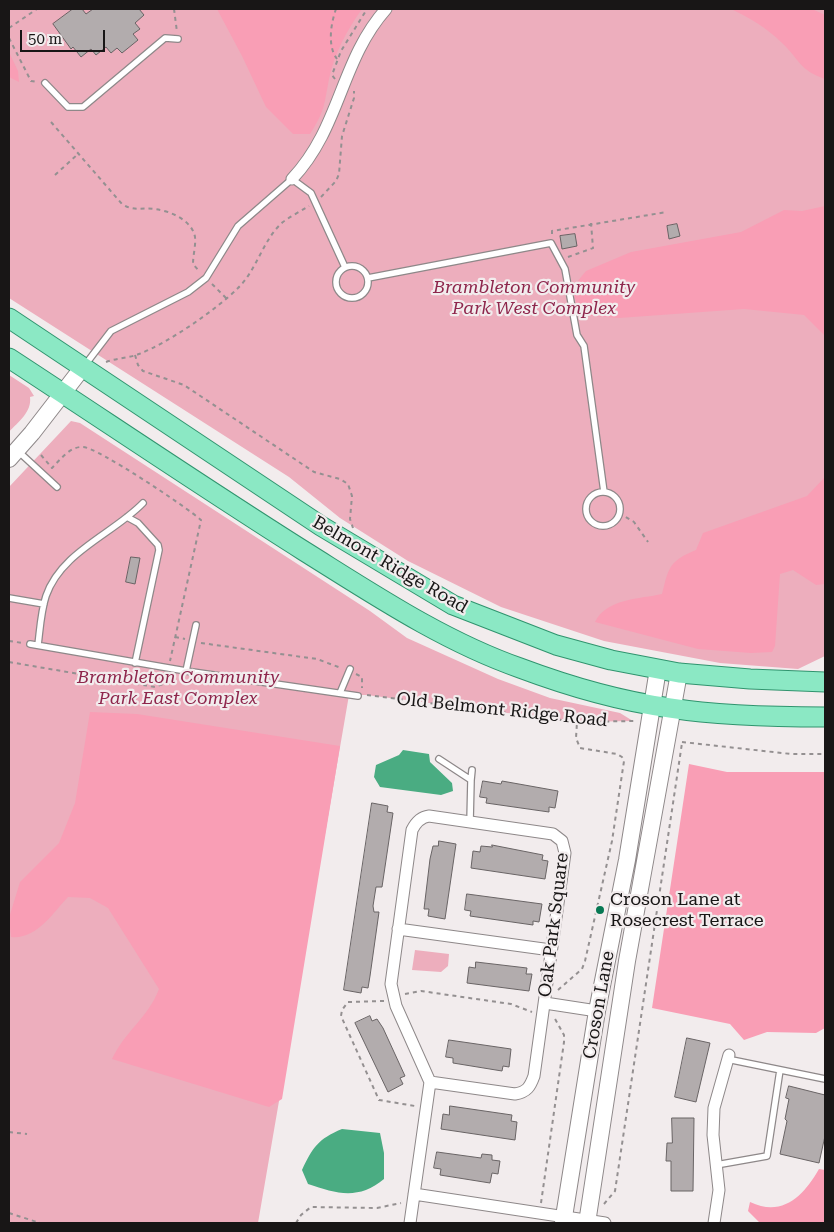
<!DOCTYPE html>
<style>
body{margin:0}
#map{position:relative;width:834px;height:1232px;overflow:hidden;background:#f2eced;font-family:"Roboto Serif",serif}
canvas{display:block}
.frame{position:absolute;inset:0;border:10px solid #181616;pointer-events:none}
.scale{position:absolute;left:20px;top:30px;width:85px;height:22px;box-sizing:border-box;border:2px solid #181616;border-top:0;padding-left:6px;font-size:15px;line-height:18px;white-space:nowrap;color:#181616;-webkit-text-stroke:4px #f2eced;paint-order:stroke}
</style>
<div id="map">
<canvas width="834" height="1232"></canvas>
<div class="frame"></div>
<div class="scale">50 m</div>
</div>
<script>
const c = document.querySelector('canvas').getContext('2d');
c.lineJoin = 'round';
function paint(path, color) { c.fillStyle = color; c.fill(path, 'evenodd'); }
function trace(path, color, width, dash) { c.strokeStyle = color; c.lineWidth = width; c.lineCap = dash ? 'butt' : 'round'; c.setLineDash(dash || []); c.stroke(path); }
function drawText(font, color, halo, rows, align = 'center') {
  c.font = font + ' "Roboto Serif",serif'; c.lineWidth = 4.5; c.setLineDash([]); c.textBaseline = 'middle'; c.strokeStyle = halo; c.fillStyle = color; for (const [text, x, y, turn = 0] of rows) {
    c.save(); c.translate(x, y); c.rotate((+turn || 0) * Math.PI / 180); c.textAlign = isNaN(turn) ? turn : align; if (halo) c.strokeText(text, 0, 0); c.fillText(text, 0, 0); c.restore();
  }
}
paint(new Path2D(`
 M9 9H825V656L798 669 720 663 604 641 501 607 408 561 340 518 289 477 9 298Z
 M9 375 29 388 34 396 30 397C32 412 18 422 9 432Z
 M71 421 80 423 370 611 407 638 498 679 550 698 620 713 633 721 577 722 367 695H349L258 1223H9V487Z
 M415 950 449 954 448 966 441 972 412 970Z`), '#edaebd');
paint(new Path2D(`
 M217 9H362C347 30 334 54 329 79 324 105 325 111 310 134H293L266 107 242 56Z
 M731 9H812L825 15V79C799 70 800 60 782 43 767 28 750 18 731 9Z
 M9 52 18 71 19 82 9 77Z
 M825 206V336L804 315 744 309 619 318 580 315 572 288 586 271 631 252 741 232 784 210 802 211Z
 M825 477V584L816 585 793 570 780 574 775 646 772 652 751 653 698 649 595 622C607 598 640 599 662 594 669 567 669 561 696 550L703 533 807 496Z
 M90 712 137 714 340 746 282 1099 269 1107 112 1059C125 1031 148 1018 159 989L108 908 90 898 68 897C53 913 36 940 11 937L9 918 20 882 59 843 75 803Z
 M689 764 727 772H825V1028L816 1033 767 1032 744 1040 730 1024 652 1008Z
 M819 1169 825 1170V1223H760L748 1211 750 1202C783 1218 804 1195 819 1169Z`), '#f99eb5');
paint(new Path2D(`
 M403 750 429 754 430 762 452 783 453 791 441 795 380 787 374 777 376 765 399 755Z
 M342 1129 380 1133 384 1153V1179C359 1200 337 1194 308 1184L302 1170C313 1147 318 1139 342 1129Z`), '#4aac82');
const building = new Path2D(`
 M73 9H82L86 14 93 9H139L144 15 135 23 140 29 133 34 138 40 122 53 117 48 111 53 106 47 96 55 91 49 81 57 73 47 71 49 53 24Z
 M677 224 680 236 669 239 667 226Z
 M575 234 577 246 562 249 560 236Z
 M131 557 140 558 135 584 126 582Z
 M483 781 501 784 502 781 558 791 555 808 549 807V812L486 803 487 798 480 797Z
 M372 803 388 806 387 812 393 813 382 887H376L373 906 374 912H379L370 976 368 988 362 987 361 993 344 990Z
 M439 841 456 844 445 919 428 916 429 909H424L430 859 433 846H438Z
 M492 845 543 855 542 860 548 861 545 879 471 868 473 851 480 852 481 846 492 847Z
 M467 894 542 904 539 922 533 921V925L470 916 471 911 465 910Z
 M476 962 527 968 526 974H532L529 991 467 983 469 967 475 968Z
 M370 1016 372 1021 377 1019 383 1028 405 1076 400 1078 403 1084 388 1092 355 1023Z
 M687 1038 710 1043 696 1102 675 1097Z
 M449 1040 511 1049 509 1067 503 1066 502 1071 453 1063V1058L446 1057Z
 M789 1086 825 1095V1136L819 1163 780 1154 787 1121 785 1119 789 1099 786 1098Z
 M450 1106 512 1115 511 1121 517 1122 515 1140 441 1129 443 1114 449 1115Z
 M672 1118H694L693 1191H671V1161H666L667 1143H672Z
 M437 1152 481 1158 482 1154 492 1155V1160L500 1161 498 1174 492 1173 490 1183 440 1175 441 1169 434 1168Z`);
paint(building, '#b2acad');
trace(building, '#696465', 1);
const service = new Path2D(`
 M45 83 68 107H83L165 38 178 39
 M336 282a16 16 0 1 1 32 0a16 16 0 1 1-32 0Z
 M368 278 551 243 565 269 577 335 584 346 604 492
 M85 365 111 331 188 292 206 278 238 226 292 179 311 193 344 265
 M19 452 57 487
 M586 509a17 17 0 1 1 34 0a17 17 0 1 1-34 0Z
 M127 517 138 523 158 545 159 550 135 663
 M9 598 44 604
 M30 644 186 671 358 696
 M38 645C40 629 41 611 46 596 61 552 113 534 143 503
 M186 671 196 625
 M340 693 350 669
 M439 759 471 780 470 822
 M471 780 472 770
 M727 1059 825 1079
 M716 1165 767 1156 780 1070`);
const minor = new Path2D(`
 M292 179C341 127 340 61 386 9
 M398 929 551 950
 M545 1003 597 1011
 M414 1194 605 1223
 M410 1223 430 1082 515 1094C527 1092 530 1087 534 1076L565 853 562 841 553 834 429 816C421 817 416 822 412 830L391 984 396 1006 430 1082
 M714 1223 719 1190 713 1135 714 1108 729 1055`);
const secondary = new Path2D(`
 M9 459 32 433 83 367
 M563 1223 597 1011 627 860 658 669
 M587 1223 627 961 679 673`);
const primary = new Path2D(`
 M9 318 321 526 453 605 556 645 611 660 679 673 750 679 825 682
 M9 358C107 422 204 488 304 551 373 594 443 641 520 668 568 686 620 701 670 708 721 716 774 717 825 717`);
trace(service, '#8e8889', 8);
trace(minor, '#8e8889', 13);
trace(secondary, '#8e8889', 18);
trace(primary, '#30946e', 21);
trace(new Path2D(`
 M174 9 177 32
 M336 9C331 23 327 46 337 59
 M9 28 37 9
 M9 38 31 81 37 82
 M335 79 332 75 341 51 367 9
 M51 122 122 204C134 212 142 207 155 209 170 211 192 220 195 237 196 245 193 255 193 264L200 272
 M55 175 78 154
 M321 197 336 181 339 174 342 136 354 98V91
 M552 234V231L667 212
 M568 257 593 248 591 223
 M212 284 226 298
 M135 355 138 365 143 371 184 385 314 472 340 479 348 484 352 496 350 519 353 528
 M106 362C117 358 129 358 139 354 168 343 216 310 238 288 257 270 263 239 283 222 291 216 301 211 309 206
 M41 455 52 468C60 460 70 446 83 447 97 447 188 508 201 520L170 661
 M619 513 634 522 648 542
 M175 637 185 639
 M9 641 23 643
 M201 643 317 659 341 668
 M9 662 155 687 163 684 168 676
 M356 674 362 677V688
 M367 695 577 722 635 721
 M682 742 791 754H825
 M558 990 582 969 585 961 612 841 624 761 622 757 617 754 580 748 576 738 577 722
 M405 994 421 991 511 1004 532 1012
 M384 1001 348 1002 342 1010 341 1016 379 1100 415 1106
 M9 1132 27 1134
 M541 1203 564 1042V1035L554 1017
 M604 1204 615 1191 682 743
 M9 1213 40 1223
 M296 1223 301 1215 311 1207 377 1208 401 1203`), '#949091', 2, [4, 4]);
trace(service, '#fff', 5.5);
trace(minor, '#fff', 11);
trace(secondary, '#fff', 16);
trace(primary, '#8be8c4', 19);
for (const [x, y, r, color] of [
 [600,910,5,"#077853"]
]) { const dot = new Path2D(); dot.arc(x, y, r, 0, 2 * Math.PI); c.fillStyle = color; c.fill(dot); trace(dot, '#f2eced', 2); }
drawText('italic 18px', '#8e264c', '#f2eced', [
 ["Brambleton Community",534,288],
 ["Park West Complex",534,309],
 ["Brambleton Community",178,678],
 ["Park East Complex",178,699]
]);
drawText('18px', '#181616', '#f2eced', [
 ["Belmont Ridge Road",390,565,30],
 ["Old Belmont Ridge Road",502,710,6],
 ["Oak Park Square",554,925,-83],
 ["Croson Lane",599,1005,-80]
]);
drawText('18px', '#181616', '#f2eced', [
 ["Croson Lane at",610,900],
 ["Rosecrest Terrace",610,921]
], 'left');
</script>
